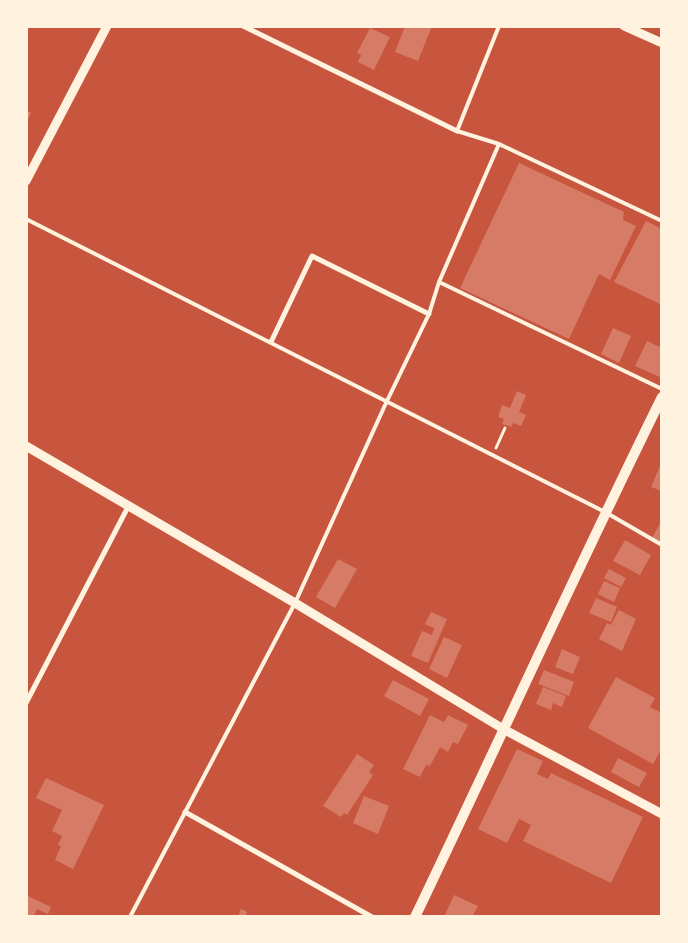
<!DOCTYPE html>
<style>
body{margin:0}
#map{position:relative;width:688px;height:943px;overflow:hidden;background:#c8553d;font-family:"Space Grotesk",sans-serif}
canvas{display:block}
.frame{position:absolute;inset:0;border:28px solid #fff3e0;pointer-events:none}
</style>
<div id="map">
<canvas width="688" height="943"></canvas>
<div class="frame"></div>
</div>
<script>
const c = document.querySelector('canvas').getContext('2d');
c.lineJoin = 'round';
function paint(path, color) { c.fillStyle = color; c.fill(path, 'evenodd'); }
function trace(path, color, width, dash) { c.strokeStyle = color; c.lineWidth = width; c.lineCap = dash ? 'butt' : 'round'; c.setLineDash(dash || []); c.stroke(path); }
paint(new Path2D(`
 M405 26H432L418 61 395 52Z
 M370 28 390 37 374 70 358 62 361 55 357 53Z
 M26 110 31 113 26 123Z
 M519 163 624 212 623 220 636 226 610 280 599 274 569 339 460 288Z
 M646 221 662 229V305L614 282Z
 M613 328 631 336 619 363 601 354Z
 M647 341 662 348V378L635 366Z
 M517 391 526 395 519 412 526 415 521 426 513 423 511 427 502 424 504 419 498 417 502 405 510 408Z
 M662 461V491L651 487Z
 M662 520V543L652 538Z
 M625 540 651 555 640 575 613 561Z
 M338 559 357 569 335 608 316 597Z
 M609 569 626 578 621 587 604 578Z
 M604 581 620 588 614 602 598 594Z
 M596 598 617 607 611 622 589 613Z
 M619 610 636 619 622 651 599 639 607 623 611 625Z
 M431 612 447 619 428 663 411 656 422 631 432 635 434 628 425 624Z
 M444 637 462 645 447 678 429 669Z
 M562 649 580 657 573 674 555 667Z
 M544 670 574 682 569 696 538 684Z
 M616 677 655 698 650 707 662 713V748L653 764 588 728Z
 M393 680 429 699 420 716 384 696Z
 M543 687 566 696 562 707 553 703 551 710 536 704Z
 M430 715 444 722 448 715 468 725 458 744 453 742 448 752 440 747 430 766 426 765 420 777 403 769Z
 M517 749 543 761 537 774 548 779 551 773 643 817 611 883 523 841 531 825 519 819 507 843 478 829Z
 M357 754 374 765 369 772 373 775 347 815 344 813 341 817 323 806Z
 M618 758 647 773 639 787 611 772Z
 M46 778 104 805 73 869 55 860 61 846 58 845 62 836 52 831 62 810 36 798Z
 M364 796 389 806 378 834 353 823Z
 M26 895 51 907 48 914 37 909 33 917H26Z
 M454 895 478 906 472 917H444Z
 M241 909 247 912 245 917H238Z`), '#d67c66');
trace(new Path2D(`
 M496 448 505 428`), '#fff3e0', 3);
trace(new Path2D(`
 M499 26 457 131 499 144 662 221
 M26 219 605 512 662 545
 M439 282 662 389
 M130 917 295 603 386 403 429 314 439 282 499 144`), '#fff3e0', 4);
trace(new Path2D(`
 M243 26 457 131
 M271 342 312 256 429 314
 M26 703 129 505
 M185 812 372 917`), '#fff3e0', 5);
trace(new Path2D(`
 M624 26 662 43
 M26 181 107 26
 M26 446 295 603 505 730 662 814`), '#fff3e0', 9);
trace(new Path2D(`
 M415 917C498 744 577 569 662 397`), '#fff3e0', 10);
</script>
